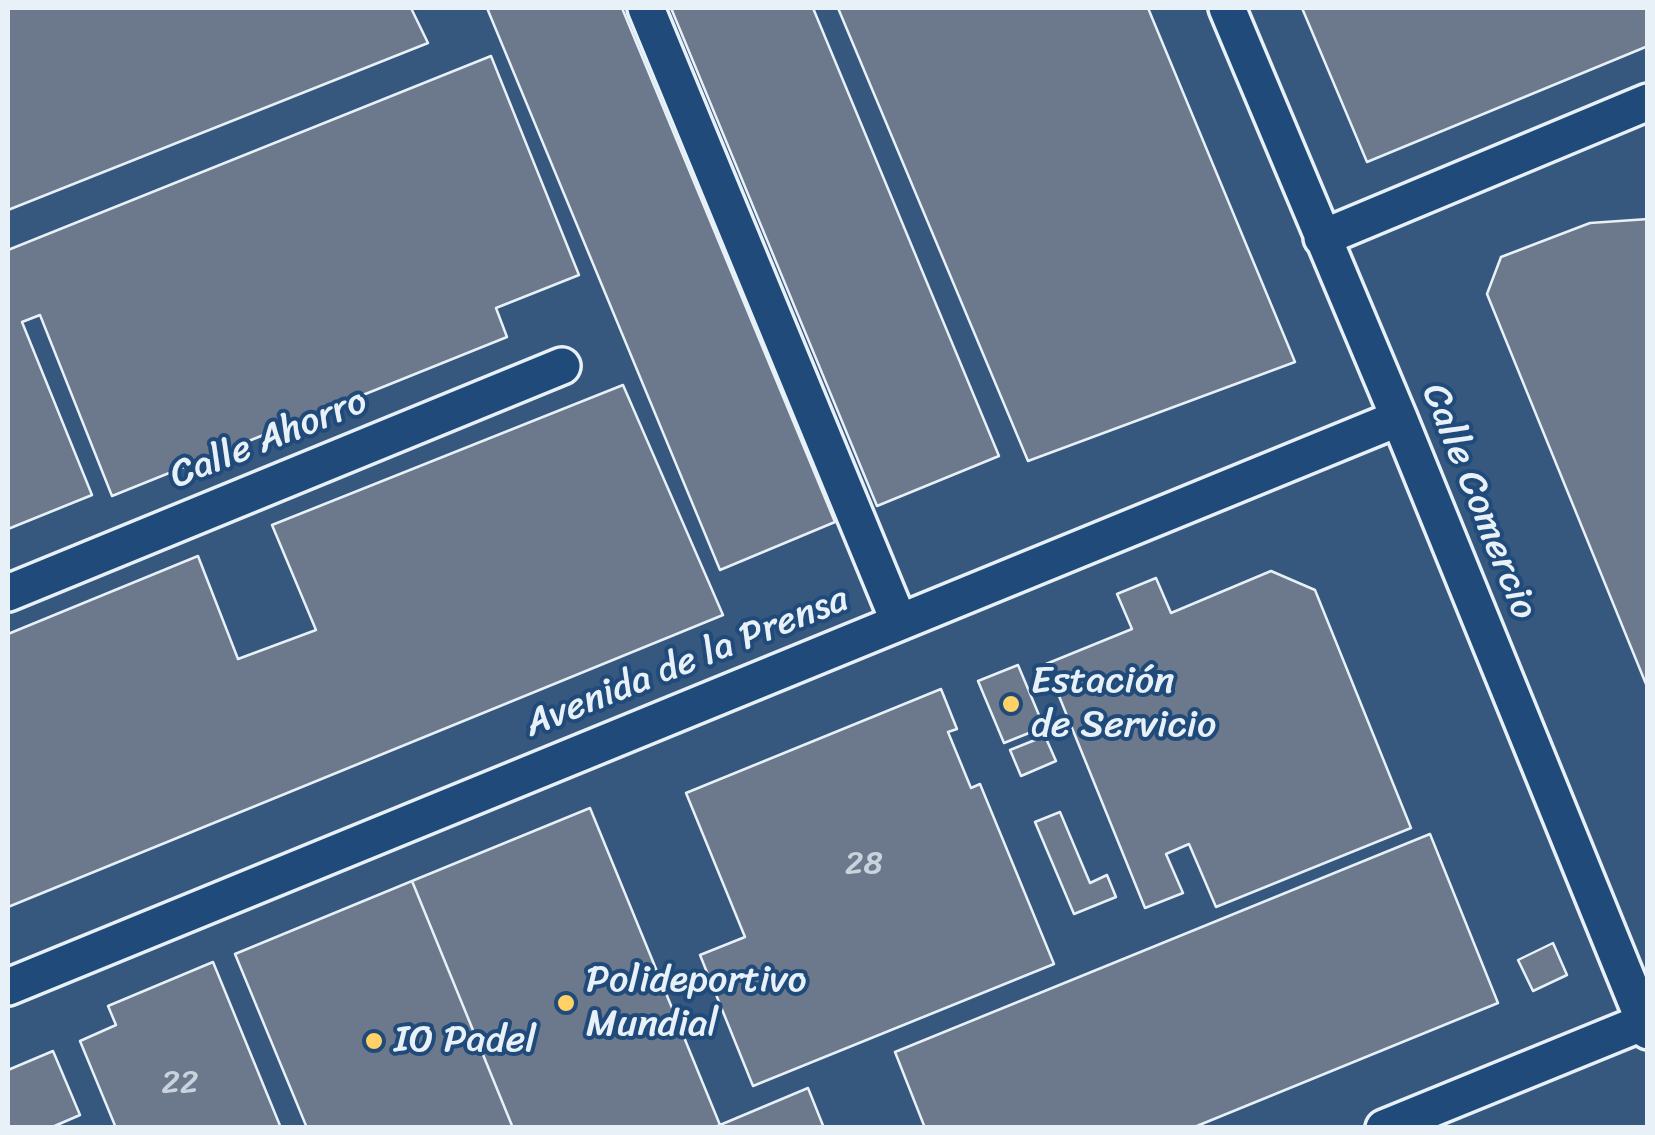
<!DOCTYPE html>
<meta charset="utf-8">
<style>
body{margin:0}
#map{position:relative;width:1655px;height:1135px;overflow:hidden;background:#1f4a7a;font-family:Sriracha,sans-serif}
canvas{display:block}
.frame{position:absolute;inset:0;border:10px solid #e8f1f8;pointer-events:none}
</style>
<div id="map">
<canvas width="1655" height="1135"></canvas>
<div class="frame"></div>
</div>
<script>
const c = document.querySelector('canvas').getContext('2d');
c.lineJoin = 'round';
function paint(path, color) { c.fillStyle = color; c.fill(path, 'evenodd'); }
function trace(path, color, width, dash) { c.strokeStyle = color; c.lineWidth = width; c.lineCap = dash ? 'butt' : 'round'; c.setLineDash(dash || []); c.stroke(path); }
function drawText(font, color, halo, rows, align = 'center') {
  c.font = font + ' Sriracha,sans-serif'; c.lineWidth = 8; c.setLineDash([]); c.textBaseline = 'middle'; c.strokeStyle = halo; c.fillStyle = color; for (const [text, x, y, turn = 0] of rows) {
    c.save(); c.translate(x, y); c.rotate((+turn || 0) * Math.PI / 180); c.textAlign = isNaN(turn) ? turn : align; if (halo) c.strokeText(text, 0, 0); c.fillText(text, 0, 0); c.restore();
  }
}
paint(new Path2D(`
 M8 8H1647V1127H8Z`), '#36587f');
const building = new Path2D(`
 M8 8H411L428 43 8 210Z
 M487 8H622L835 522 720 570Z
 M671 8H813L999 456 877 506Z
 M838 8H1148L1295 362 1028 461Z
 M1302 8H1648V46L1367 162Z
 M491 56 579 275 496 308 507 337 112 496 40 315 22 322 92 495 8 529V250Z
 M1648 219V689L1487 294 1501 257 1590 223Z
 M623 385 723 615 8 907V634L198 556 238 659 316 630 272 525Z
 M1271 571 1315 590 1411 828 1216 907 1189 844 1166 854 1183 893 1145 908 1046 664 1132 629 1117 594 1156 578 1171 613Z
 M1018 665 1044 727 1004 743 978 681Z
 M941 689 957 729 948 732 971 788 980 784 1054 964 753 1086 700 955 745 937 686 793Z
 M1045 736 1056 761 1021 776 1010 750Z
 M590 808 720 1125 713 1128H513L412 881Z
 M1060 812 1090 883 1107 875 1116 897 1074 914 1035 822Z
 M1430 834 1498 1003 1192 1128H925L895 1052Z
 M412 881 513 1128H307L235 954Z
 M1553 943 1567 975 1533 991 1518 960Z
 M213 962 281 1128H116L80 1041 116 1025 108 1006Z
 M53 1051 80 1115 50 1128H8V1070Z
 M808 1088 824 1128H713L720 1125Z`);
paint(building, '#6c788b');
trace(building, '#e8f1f8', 2.5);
const street = new Path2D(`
 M646 8 899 622
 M1227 8 1399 418 1648 1031
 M1322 238 1648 102
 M8 593 562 366
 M8 987 1399 418
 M1384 1128 1644 1022`);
trace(street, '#e8f1f8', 42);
trace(street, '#1f4a7a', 35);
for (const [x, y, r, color] of [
 [1011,704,10,"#ffd166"],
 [566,1003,10,"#ffd166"],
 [374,1041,10,"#ffd166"]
]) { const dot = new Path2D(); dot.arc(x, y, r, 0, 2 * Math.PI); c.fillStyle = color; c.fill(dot); trace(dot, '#1f4a7a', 4); }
drawText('32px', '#c9d3dd', null, [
 ["28",864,865],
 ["22",180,1084]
]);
drawText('38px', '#e8f1f8', '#1f4a7a', [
 ["Calle Ahorro",269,440,-22],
 ["Calle Comercio",1478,502,68],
 ["Avenida de la Prensa",687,663,-22]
]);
drawText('38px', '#e8f1f8', '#1f4a7a', [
 ["Estación",1031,682],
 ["de Servicio",1031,726],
 ["Polideportivo",586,981],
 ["Mundial",586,1025],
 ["IO Padel",394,1041]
], 'left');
</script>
